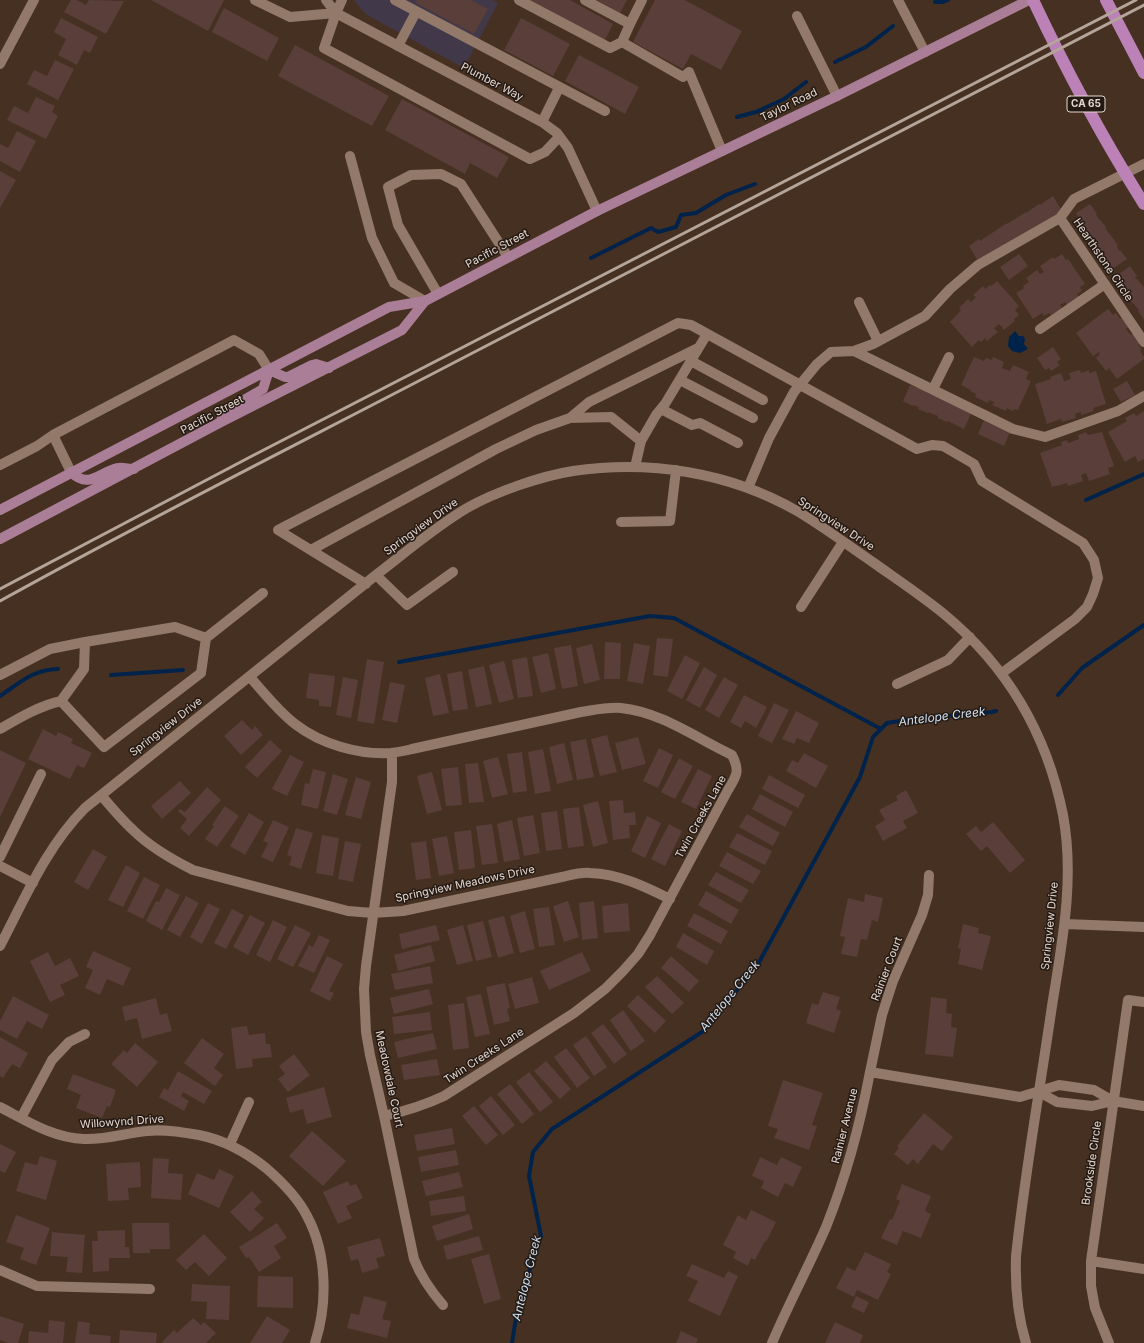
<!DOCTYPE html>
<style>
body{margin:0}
canvas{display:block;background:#453021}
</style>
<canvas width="1144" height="1343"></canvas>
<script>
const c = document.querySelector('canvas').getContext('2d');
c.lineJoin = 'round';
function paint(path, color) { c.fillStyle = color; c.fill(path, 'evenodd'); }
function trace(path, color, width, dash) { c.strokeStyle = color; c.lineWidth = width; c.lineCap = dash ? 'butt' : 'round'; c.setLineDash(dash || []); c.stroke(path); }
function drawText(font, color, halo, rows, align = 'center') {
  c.font = font + ' Inter,sans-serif'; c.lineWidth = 3; c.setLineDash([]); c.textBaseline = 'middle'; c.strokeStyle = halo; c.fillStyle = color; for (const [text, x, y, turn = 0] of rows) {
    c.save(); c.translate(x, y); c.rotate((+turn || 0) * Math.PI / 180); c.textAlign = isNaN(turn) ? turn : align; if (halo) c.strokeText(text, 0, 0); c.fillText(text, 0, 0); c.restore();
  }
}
paint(new Path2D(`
 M354 0H492L498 3 464 68 367 15 362 10Z`), '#413849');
paint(new Path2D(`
 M1015 331 1019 336H1023L1025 339 1024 344 1028 349 1020 353 1012 351 1008 346 1009 337Z`), '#00234b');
trace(new Path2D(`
 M935 2H943L948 0
 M835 62 866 47 893 26
 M737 117 756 112 784 99 806 82
 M591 258 651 228 658 232 676 227 681 215 696 213 726 195 755 184
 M1086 500 1144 474
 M399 662 650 616 674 618 881 729
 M111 675 183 670
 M1058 695 1082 668 1144 625
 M0 696C21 682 32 670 58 669
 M512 1343 518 1305 541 1236 529 1176 533 1152 552 1129 702 1032 757 966 860 777 873 737 887 723 912 719 992 712 996 711`), '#00234b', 4);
paint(new Path2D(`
 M71 0H77L86 5 89 0 124 1 106 34 64 12Z
 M151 0H224L208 31Z
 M417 0H471L488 9 474 34 416 3Z
 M526 0H570L613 24 604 42Z
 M597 0H627L620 13Z
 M655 0H685L742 31 721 70 691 54 683 69 633 42Z
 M224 8 279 38 267 61 212 32Z
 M61 18 98 37 90 53 84 50 77 65 58 55 66 39 54 32Z
 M521 18 570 44 553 76 504 50Z
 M295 45 389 96 372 126 278 76Z
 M579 55 639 87 625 114 565 81Z
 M55 60 74 69 58 100 27 84 34 70 47 76Z
 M36 97 55 106 52 112 58 116 46 139 7 120 14 106 28 113Z
 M402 99 509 157 497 178 470 163 465 174 385 130Z
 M17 131 36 141 20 172 0 161V144L8 148Z
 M0 171 16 180 0 208Z
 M1053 196 1062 211 978 261 969 246 979 239 980 241 1007 223V224L1026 212V213L1039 204 1040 205Z
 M1090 204 1097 214 1096 215 1106 227 1105 228 1118 245 1117 246 1119 251 1120 250 1127 259 1112 269 1107 262 1106 263 1100 255 1102 254 1098 248 1097 249 1088 236 1090 234 1079 221H1080L1076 213Z
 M1019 254 1028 266 1009 280 1000 267Z
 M1062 254 1066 260 1068 259 1085 284 1080 287 1082 291 1077 294 1079 297 1067 305 1065 302 1060 305 1062 308 1051 315 1049 313 1044 316 1042 313 1033 319 1016 293 1024 288 1023 286 1029 282 1026 278 1037 270 1040 274 1044 272 1040 266 1053 257 1054 259Z
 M1130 266 1137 276 1135 277 1144 287V320L1138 311 1139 310 1128 298 1130 297 1120 285 1121 284 1115 277Z
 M997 281 1019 306 1015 310 1019 315 1014 319 1015 321 1004 330 999 324 994 328 998 332 987 341 985 338 981 342 979 340 972 347 950 322 961 310 959 308 968 299 971 302 976 297 973 295 983 286 985 289 990 285 991 286Z
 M1108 309 1113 315 1116 313 1120 319 1123 317 1130 326 1126 329 1131 335 1134 333 1141 343 1138 344 1142 350 1140 351 1144 357V359L1117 379 1109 368 1106 371 1096 358 1100 354 1099 352 1093 356 1076 333Z
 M1053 347 1061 359 1057 362 1060 365 1051 371 1049 368 1045 370 1037 358Z
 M974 357 984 361 986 358 992 360 993 357 1004 362 1002 368 1010 371 1013 365 1029 372 1026 379 1031 381 1018 410 1014 409 1013 411 1007 408 1006 411 992 405 994 402 989 400 988 403 975 397 976 394 970 391 971 390 961 385Z
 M1080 370 1081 373 1089 370V373L1096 371 1106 404 1093 408 1094 411 1081 415V412L1075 414 1076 418 1062 422 1061 419 1047 424 1035 384 1051 379 1050 377 1061 373 1064 381 1071 379 1069 373Z
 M1127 381 1135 395 1121 402 1113 389Z
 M910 385 917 388 918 386 928 391 927 393 949 401 948 403 964 409 963 410 971 414 964 429 948 421 947 422 938 418V416L928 412V413L918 409 919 407 913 405V406L903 401Z
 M1144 411V459L1138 462 1135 456 1125 462 1108 432 1127 421 1125 418 1134 413 1136 416Z
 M984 420 1010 432 1004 446 978 434Z
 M1086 432 1088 435 1102 432 1114 466 1108 468 1110 474 1089 481 1086 473 1081 475 1083 481 1068 486 1067 483 1052 487 1040 453 1062 445 1061 442 1067 440 1068 443 1079 439 1078 435Z
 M657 638 673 639 668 677 653 675Z
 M605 642 621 643 620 679H604Z
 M634 643 650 646 643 684 627 681Z
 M592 644 600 680 584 684 576 648Z
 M571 645 578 686 562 689 554 648Z
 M548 653 556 689 541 693 532 657Z
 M685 655 700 663 682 699 667 691Z
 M527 657 533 696 518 698 512 660Z
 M367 659 384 662 374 724 357 721Z
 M504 661 514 699 499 703 489 665Z
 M484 666 492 704 476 707 468 670Z
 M704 667 717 675 700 708 686 700Z
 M462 671 468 709 453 711 447 674Z
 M309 673 335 676 331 707 319 706V700L306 698Z
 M440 674 449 713 433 716 425 678Z
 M343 677 358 680 351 718 336 715Z
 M724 677 738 685 719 718 705 710Z
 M390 682 405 685 397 723 382 720Z
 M744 695 767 707 756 728 745 721 741 728 730 722Z
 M774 703 789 710 772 743 758 736Z
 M796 711 819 723 809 743 797 738 794 744 782 739Z
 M242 720 252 730 255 726 263 735 241 755 224 736Z
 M43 729 56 736 58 732 73 739 71 743 92 753 84 768 77 765 70 779 28 759Z
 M607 735 617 772 600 776 591 739Z
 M638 737 646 764 622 770 615 743Z
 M586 739 594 777 577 780 570 742Z
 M270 740 282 751 257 778 245 767Z
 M564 743 573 780 557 784 549 747Z
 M659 748 673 755 658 788 643 781Z
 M543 749 551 791 535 794 528 752Z
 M0 750 26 763 0 817Z
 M522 752 527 791 513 793 507 754Z
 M804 753 828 766 816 788 786 771 792 760 798 763Z
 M290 755 304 762 287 796 272 789Z
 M498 757 508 794 492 798 483 761Z
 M679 758 693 766 675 799 661 792Z
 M478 763 484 802 469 803 465 764Z
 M458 767 462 805 446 806 441 769Z
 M313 769 326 772 318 809 301 805 305 783 309 784Z
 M698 769 712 776 696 809 681 802Z
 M432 772 442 810 427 814 417 776Z
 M333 774 348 779 337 815 323 811Z
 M769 775 805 795 798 808 762 789Z
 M356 777 371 782 361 819 345 815Z
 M180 781 191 793 162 819 151 806Z
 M207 787 221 800 189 836 180 828 187 819 178 811 180 809 185 812Z
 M906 790 918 813 903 821 907 828 883 841 875 826 885 820 879 810 898 800 896 796Z
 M760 794 793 812 785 827 752 809Z
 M623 800 624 813 635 812 636 825H629L630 838 613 840 609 801Z
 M598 801 608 843 593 847 583 805Z
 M225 806 239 816 217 847 205 839 214 826 212 825Z
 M579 807 584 846 568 848 563 809Z
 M557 811 562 849 546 851 541 813Z
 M249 813 264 822 245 855 230 846Z
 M747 814 780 833 773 846 739 827Z
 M533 815 540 853 524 856 517 818Z
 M647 816 661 823 645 858 631 851Z
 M273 820 289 827 273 862 261 857 268 843 263 841Z
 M512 820 520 859 504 862 497 824Z
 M993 822 1025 860 1010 873 987 846 981 851 966 834 976 826 981 832Z
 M492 824 498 863 482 865 476 826Z
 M669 824 682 831 665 866 651 859Z
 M296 828 313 833 301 869 289 865 292 857 287 855Z
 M471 830 475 868 459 870 454 832Z
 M737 833 772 851 765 865 729 847Z
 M322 835 339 838 333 876 316 873Z
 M447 836 454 873 439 876 432 839Z
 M345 841 361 844 353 882 338 879Z
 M426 841 431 878 416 880 411 843Z
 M93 849 107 857 88 890 74 882Z
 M727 852 761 871 753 884 719 866Z
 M126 865 140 873 123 907 108 900Z
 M716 872 749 890 741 903 708 885Z
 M144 877 160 885 143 919 127 911Z
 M166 888 180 895 162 930 146 921 156 901 159 902Z
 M706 891 739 910 731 924 698 905Z
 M865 894 883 898 878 922 872 920 867 940 861 939 857 957 841 954 845 937 840 936 848 898 864 902Z
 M186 896 199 903 180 937 167 930Z
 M568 901 579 937 564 942 553 906Z
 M594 901 598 938 582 940 579 903Z
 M208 903 220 909 202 944 190 937Z
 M628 903 630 931 604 933 602 906Z
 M549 907 555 945 539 947 533 909Z
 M232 909 244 915 226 949 214 943Z
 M525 911 535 949 520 953 510 916Z
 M694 913 728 931 721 944 687 926Z
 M250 915 265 923 248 955 233 947Z
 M504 916 514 953 498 958 488 920Z
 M273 920 287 927 270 962 256 955Z
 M483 921 492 957 476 961 467 925Z
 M963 924 979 928 978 933 991 936 982 970 958 964 961 949 958 948Z
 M295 925 311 933 293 967 277 959Z
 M436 925 440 940 402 949 399 934Z
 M463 925 473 961 457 965 447 930Z
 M683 933 714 951 707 965 676 947Z
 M319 935 330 940 314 973 298 966 309 945 313 947Z
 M431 945 435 961 398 971 394 955Z
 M93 951 131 968 123 986 107 979 100 995 85 988 93 970 86 967Z
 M48 952 55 966 70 958 79 976 60 985 65 995 50 1002 30 961Z
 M582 952 591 971 549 990 540 971Z
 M327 956 343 964 329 991 334 993 330 1001 310 991Z
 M671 956 699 981 689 992 661 968Z
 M430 966 433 983 395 990 391 974Z
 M657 976 684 1003 672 1014 645 987Z
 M532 977 539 1003 515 1009 508 984Z
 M505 983 510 1008 507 1009 510 1021 494 1025 486 987Z
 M429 989 433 1004 394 1014 390 998Z
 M823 992 840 997 836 1009 841 1011 834 1033 806 1023 812 1003 818 1005Z
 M481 994 490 1034 475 1037 466 997Z
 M638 995 666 1021 655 1033 627 1006Z
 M13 996 49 1015 42 1029 27 1021 17 1039 0 1030V1021Z
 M931 997 947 999 946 1013 952 1014 951 1027 957 1028 953 1057 925 1054Z
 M156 998 160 1015 167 1013 172 1031 142 1039 137 1018 125 1021 122 1007Z
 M464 1003 469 1048 453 1050 448 1005Z
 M623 1010 645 1041 631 1051 610 1020Z
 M430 1012 432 1030 394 1034 392 1017Z
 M603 1024 627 1054 614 1064 591 1033Z
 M247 1026 249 1035 265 1033 266 1044H270L272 1057 252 1059 253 1067 236 1069 231 1028Z
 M433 1033 437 1049 398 1058 394 1042Z
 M586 1036 607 1067 594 1076 573 1045Z
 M0 1037 28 1053 20 1068 12 1064 3 1078 0 1076Z
 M202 1038 224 1054 214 1068 223 1075 215 1086 184 1063Z
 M135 1043 158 1062 137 1087 111 1064 124 1050 127 1053Z
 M566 1048 590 1078 577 1088 554 1057Z
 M294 1054 310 1075 288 1092 278 1079 285 1074 279 1066Z
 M437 1059 440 1075 404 1080 401 1065Z
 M546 1061 571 1089 560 1099 534 1071Z
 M178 1071 212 1091 204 1104 183 1092 181 1096 189 1101 184 1111 159 1097 164 1088 168 1090Z
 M529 1072 553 1102 540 1112 516 1082Z
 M73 1074 116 1090 110 1107 107 1106 102 1118 76 1108 81 1095 67 1089Z
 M783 1080 823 1093 812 1125 817 1126 809 1150 774 1138 778 1129 768 1126Z
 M510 1084 534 1114 522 1124 497 1094Z
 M324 1087 332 1117 307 1124 303 1109 290 1113 286 1098Z
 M491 1096 515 1125 503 1135 479 1106Z
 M474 1106 498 1135 486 1145 462 1116Z
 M924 1113 953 1137 942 1151 933 1144 918 1164 913 1159 908 1165 894 1154 899 1148 897 1146Z
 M452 1128 455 1144 417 1151 414 1135Z
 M312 1131 346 1161 323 1186 289 1156Z
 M0 1144 16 1152 5 1173 0 1171Z
 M456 1150 459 1165 421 1172 418 1157Z
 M40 1156 57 1161 46 1200 16 1191 25 1162 37 1165Z
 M760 1157 777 1165 781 1157 802 1167 793 1187 785 1183 778 1197 761 1188 764 1181 752 1176Z
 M153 1158 169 1159 168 1173 183 1174 181 1200 151 1198Z
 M140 1162 141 1187 128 1188 129 1200 108 1201 106 1164Z
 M219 1169 234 1176 219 1208 188 1194 197 1173 214 1180Z
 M459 1172 463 1187 426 1196 422 1181Z
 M348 1181 350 1186 356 1184 363 1198 346 1206 352 1218 338 1224 323 1192Z
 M902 1184 931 1196 925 1211 931 1214 921 1238 903 1231 897 1245 881 1238 890 1219 892 1220 900 1201 896 1199Z
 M252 1191 262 1202 254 1209 264 1218 250 1232 230 1212Z
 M464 1196 466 1211 431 1216 429 1201Z
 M751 1210 776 1222 766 1242 765 1241 755 1260 751 1258 748 1266 733 1258 736 1252 723 1245 738 1215 746 1220Z
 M469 1214 473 1229 437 1241 432 1226Z
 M16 1215 50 1228 36 1265 20 1259 24 1248 6 1242Z
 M132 1223H169L170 1249H150V1253H133Z
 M277 1223 287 1238 274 1246 281 1258 259 1272 249 1257 246 1258 239 1247Z
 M125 1230V1247H129L130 1258H109V1271L93 1272 92 1241H98L97 1231Z
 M52 1232 85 1235 82 1273 66 1272 68 1257 50 1256Z
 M204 1234 227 1258 209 1276 195 1262 186 1270 176 1260Z
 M479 1236 483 1250 447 1260 443 1246Z
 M380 1238 385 1256 376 1258 379 1268 362 1273 358 1259 351 1261 347 1247Z
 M865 1252 891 1264 887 1272 891 1274 878 1300 857 1290 854 1297 836 1288 847 1267 855 1271Z
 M489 1254 501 1299 484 1304 471 1259Z
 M692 1264 724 1278 728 1271 738 1276 720 1316 688 1301 698 1281 686 1276Z
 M258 1276 293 1277V1308L257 1307Z
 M192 1284 230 1286 229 1320 206 1319 207 1302 191 1301Z
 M364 1296 387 1302 382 1319 391 1321 387 1338 347 1328 351 1313 359 1315Z
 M856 1296 869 1302 864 1313 851 1307Z
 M0 1316 24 1324 18 1343H9L0 1340Z
 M267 1316 290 1330 282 1343H250Z
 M193 1318 201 1325 204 1322 216 1333 206 1343H164L162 1342 174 1330 177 1333Z
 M49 1320 65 1322 63 1343H28L29 1331 48 1333Z
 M78 1321 90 1323 89 1334 111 1336 110 1343H75Z
 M835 1322 863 1335 860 1343H825Z
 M120 1330 157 1333 156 1343H119Z
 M681 1331 698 1339 696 1343H676Z`), '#593e39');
trace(new Path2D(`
 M255 0 290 17 336 13
 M326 0 336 13 542 122 557 133 568 148 597 211
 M342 0 336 13 324 48 530 159 545 152 559 137
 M395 0 605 111
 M519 0 610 48 622 42 630 24 585 0
 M898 0 925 52
 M797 16 837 96
 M630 24 642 0
 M622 42 683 77 689 72 722 151
 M398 46 416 12
 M0 64 34 0
 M542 122 559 88
 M350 156 372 238 394 283 425 301
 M1060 218 1074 199 1144 164
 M438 294 398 225 388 187 411 175 441 174 461 184 508 257
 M859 302 878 341
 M1040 329 1105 284
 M854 351 1013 429 1045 437 1118 411 1144 396
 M691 361 763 400
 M680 380 753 418
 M933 389 949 357
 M661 409 692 425 700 423 738 443
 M570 418 589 402 698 348
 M53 435 234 340 259 354 269 370
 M0 465 37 446 53 435 71 472
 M635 467 641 441 656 415 665 404 707 334
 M748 488 769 438 794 392 817 364 831 352 854 351 873 344 925 316 950 289 978 265 1060 218 1144 342
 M621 522 670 521 676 470
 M278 530 678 323 691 325 917 449 932 445 943 446 974 464 982 481 1083 543 1094 560 1098 578 1093 594 1087 607 1075 619 1002 673
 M278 530 366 584
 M311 550 496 449 536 430 570 418 611 417 641 441
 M376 575 407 605 453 572
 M801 607 843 542
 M206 638 263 593
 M0 675 50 649 85 642 175 627 206 638 201 673 104 747 61 701C39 706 19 718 0 729
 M250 677C264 693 278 711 295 724 321 744 358 755 391 753 398 752 405 751 412 749L581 712C594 710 607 707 621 708 661 712 696 738 732 755 740 771 737 775 728 790L650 935 638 954 623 971 605 989 574 1013 444 1096C425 1105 406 1111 384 1116
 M897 684 948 660 970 637
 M61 701 84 669 85 642
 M392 753V782L366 966 364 989 366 1032 370 1055 384 1116 414 1259C421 1277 430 1290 443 1305
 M101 795C111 807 121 819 133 830 150 847 171 859 193 870L348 911 373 913 403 911 562 877C571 875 581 872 590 873 619 874 644 886 670 899
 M0 857 41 774
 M0 866 33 883
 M1065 924 1144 927
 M0 946C25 898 47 846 85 808L376 575C406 552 435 527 467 508 495 492 541 476 573 471 650 460 729 472 797 511 824 527 849 546 874 563 898 580 922 596 944 614 1008 667 1047 734 1063 815 1075 879 1062 943 1052 1006 1040 1089 1025 1172 1016 1256 1015 1286 1017 1314 1026 1343
 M870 1072 882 1015 893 981 922 915 928 895 929 875
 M1039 1092 1057 1102 1092 1106 1113 1101
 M0 1107C27 1121 53 1138 84 1139 106 1140 126 1133 147 1131 164 1129 182 1132 199 1135 224 1140 246 1152 266 1168 281 1181 298 1198 307 1216 327 1253 328 1303 315 1343
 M21 1118 52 1060 69 1042 85 1034
 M230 1144 249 1102
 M1091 1261 1144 1269
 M0 1270 37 1286 150 1289
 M772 1343C789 1303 809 1266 826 1227 846 1177 860 1125 870 1072L1020 1097 1059 1085 1094 1090 1113 1101 1144 1106
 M1109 1343 1095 1308 1091 1286V1261L1128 1000 1144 1002`), '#927969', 10);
trace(new Path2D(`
 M269 370 285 377H288L312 365 316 364 329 368
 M221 422 223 412 263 389 269 370
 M71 472C89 490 99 472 118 468 122 467 129 469 134 469
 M0 510 389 307 425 301 597 211 837 96 1029 0
 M0 539 221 422 402 330 425 301`), '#ab7e97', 10);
trace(new Path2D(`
 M1033 0C1066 70 1103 139 1144 204
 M1106 0 1144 73`), '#bc81b6', 12);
trace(new Path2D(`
 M0 589 252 456 1136 0
 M0 601C151 517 306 440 459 360 687 241 915 122 1144 5`), '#b4a499', 3);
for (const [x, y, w] of [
 [1086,104,38]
]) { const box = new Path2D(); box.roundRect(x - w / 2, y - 8, w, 16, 3); c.fillStyle = '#241a14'; c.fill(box); trace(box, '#e5d7ce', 1); }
drawText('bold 10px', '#e5d7ce', null, [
 ["CA 65",1086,104]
]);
drawText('11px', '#e5d7ce', '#241a14', [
 ["Plumber Way",492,82,28],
 ["Taylor Road",789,105,-26],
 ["Pacific Street",497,249,-28],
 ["Hearthstone Circle",1103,260,56],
 ["Pacific Street",212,415,-28],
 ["Springview Drive",836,524,33],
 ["Springview Drive",421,527,-36],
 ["Springview Drive",166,727,-38],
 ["Twin Creeks Lane",701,817,-61],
 ["Springview Meadows Drive",465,884,-12],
 ["Springview Drive",1050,926,-84],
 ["Rainier Court",887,969,-69],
 ["Twin Creeks Lane",484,1056,-33],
 ["Meadowdale Court",389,1079,78],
 ["Willowynd Drive",122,1122,-4],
 ["Rainier Avenue",845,1126,-76],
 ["Brookside Circle",1092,1163,-82]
]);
drawText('italic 12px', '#d1dfef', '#241a14', [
 ["Antelope Creek",942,717,-7],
 ["Antelope Creek",730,996,-51],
 ["Antelope Creek",527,1278,-76]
]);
</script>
